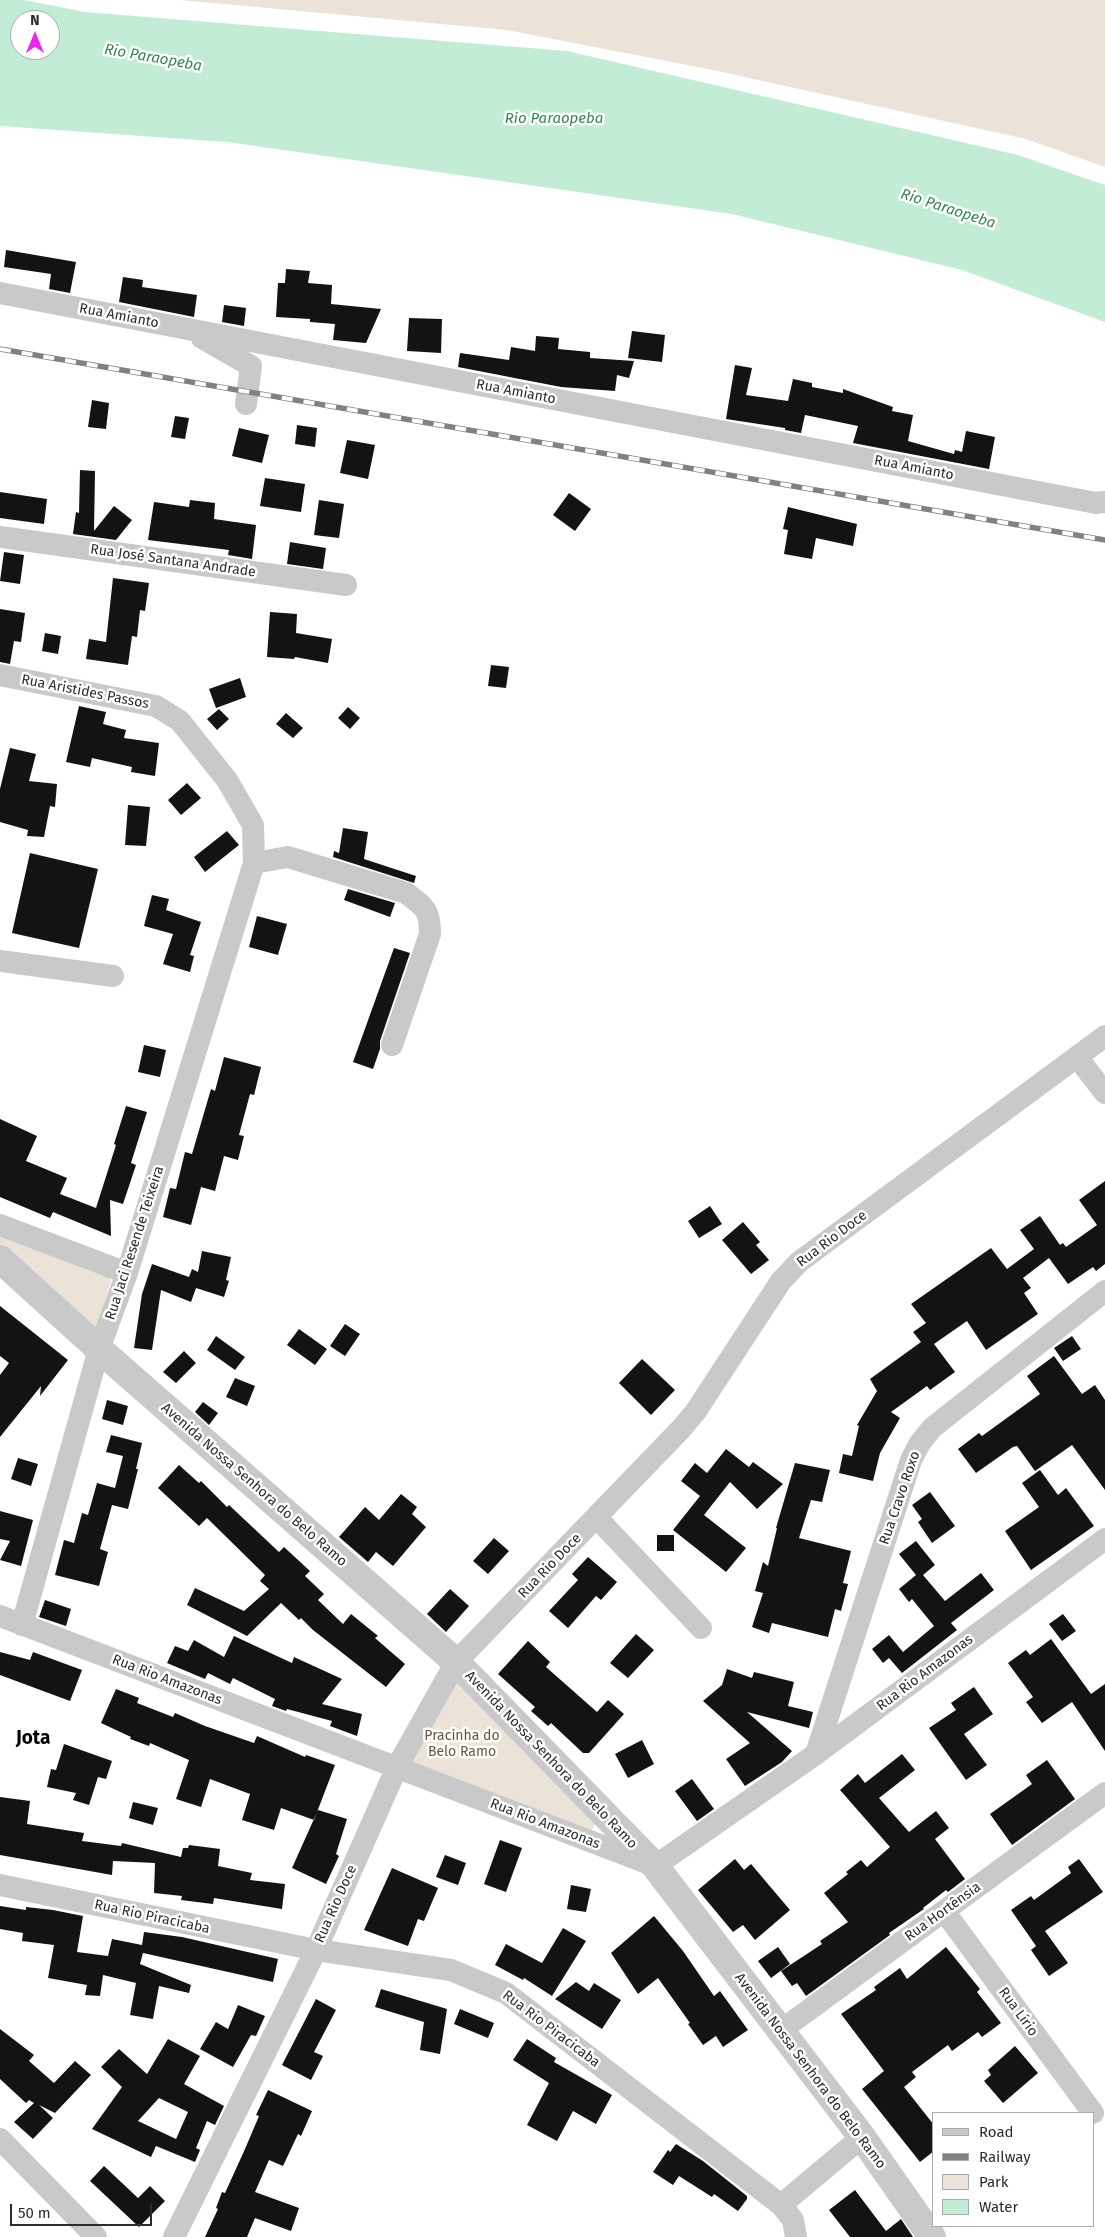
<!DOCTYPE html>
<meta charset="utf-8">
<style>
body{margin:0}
#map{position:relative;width:1105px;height:2237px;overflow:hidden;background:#fff;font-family:"Fira Sans",sans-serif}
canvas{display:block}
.legend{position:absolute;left:932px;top:2112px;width:162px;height:115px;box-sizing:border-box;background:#fff;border:1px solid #ababab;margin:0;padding:6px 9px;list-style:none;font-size:15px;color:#2c2c2c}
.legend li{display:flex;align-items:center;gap:10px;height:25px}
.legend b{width:25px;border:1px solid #ababab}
.north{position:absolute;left:10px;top:10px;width:50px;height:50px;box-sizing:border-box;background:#fff;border:1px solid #ababab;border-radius:50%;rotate:0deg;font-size:14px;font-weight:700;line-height:20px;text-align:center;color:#2c2c2c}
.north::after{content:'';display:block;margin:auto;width:18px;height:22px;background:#ee23ee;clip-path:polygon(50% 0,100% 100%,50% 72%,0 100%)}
.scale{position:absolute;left:10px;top:2204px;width:142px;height:22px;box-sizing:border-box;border:2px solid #2c2c2c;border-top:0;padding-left:6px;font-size:15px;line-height:18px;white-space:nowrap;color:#2c2c2c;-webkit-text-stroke:4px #fff;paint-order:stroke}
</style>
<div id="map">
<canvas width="1105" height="2237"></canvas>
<ul class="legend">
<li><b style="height:6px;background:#c9c9c9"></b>Road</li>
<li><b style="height:6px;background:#818181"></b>Railway</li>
<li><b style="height:14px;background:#ebe2d8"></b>Park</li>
<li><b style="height:14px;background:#c3ecd6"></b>Water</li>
</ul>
<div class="north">N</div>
<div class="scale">50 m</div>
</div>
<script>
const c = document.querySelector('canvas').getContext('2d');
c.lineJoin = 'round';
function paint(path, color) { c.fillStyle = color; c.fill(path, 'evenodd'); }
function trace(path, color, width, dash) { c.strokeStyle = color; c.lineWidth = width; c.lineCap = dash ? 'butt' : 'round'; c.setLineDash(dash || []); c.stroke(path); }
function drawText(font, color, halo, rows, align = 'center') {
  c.font = font + ' "Fira Sans",sans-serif'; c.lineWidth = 5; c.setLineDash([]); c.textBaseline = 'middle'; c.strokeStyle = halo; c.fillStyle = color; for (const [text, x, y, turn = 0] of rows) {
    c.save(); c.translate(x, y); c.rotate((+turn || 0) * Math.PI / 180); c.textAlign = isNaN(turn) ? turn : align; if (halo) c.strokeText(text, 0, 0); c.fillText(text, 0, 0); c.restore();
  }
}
paint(new Path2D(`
 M180 0H1105V167L1026 139 713 70 507 30Z
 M0 1224 110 1273 111 1281 97 1327 94 1328 0 1248Z
 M453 1678 599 1818 589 1834 401 1765Z`), '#ebe2d8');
paint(new Path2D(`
 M0 0H24L85 12 567 51 1018 155 1105 185V322L962 270 732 214 227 142 0 126ZM20 20H50V50H20Z`), '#c3ecd6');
paint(new Path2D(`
 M6 250 76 262 70 293 49 289 51 274 4 267Z
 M286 269 310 271 308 283 332 285 331 304 381 309 366 343 333 340 335 324 310 322V319L276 317 278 283H285Z
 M123 277 143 280 142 287 197 295 194 317 119 302Z
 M224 305 246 308 244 326 222 322Z
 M409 318 442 319 441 353 407 351Z
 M632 331 665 335 662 362 628 358Z
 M536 336 559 338 558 349 590 352V358L634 361 629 378 617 375 615 391 561 387 458 367 460 353 509 360 511 347 535 351Z
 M735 365 752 368 746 395 788 401 793 379 812 383V387L843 393V389L893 407 892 411 913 415 908 441 954 454 955 450 962 452 966 431 995 437 989 469 853 443 858 426 805 415 801 433 785 430V428L726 419Z
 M92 400 109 403 106 429 88 427Z
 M175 416 189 418 185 439 171 437Z
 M297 425 317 428 315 447 295 444Z
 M239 428 269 435 262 463 232 456Z
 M347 440 375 445 368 479 340 473Z
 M80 470 95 471 94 531 114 506 132 520 116 540 73 534 76 512 79 513Z
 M265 478 305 484 301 512 260 506Z
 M0 492 47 499 44 524 0 518Z
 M569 493 591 509 575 531 553 515Z
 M190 500 215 503 214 519 256 525 252 559 228 555 229 550 148 540 154 502 189 507Z
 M319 500 344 504 339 538 314 535Z
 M788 507 857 524 853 546 816 538 812 559 784 554 788 530 783 529Z
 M290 542 326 548 323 569 287 564Z
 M4 552 24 555 20 584 0 581Z
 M113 578 149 583 145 611 140 610 137 637 132 636 128 665 86 659 89 639 106 642Z
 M0 609 25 613 21 642 14 641 10 664 0 662Z
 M270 612 297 614 296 633 332 639 328 663 295 657 294 659 267 657Z
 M45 633 61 636 58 654 42 651Z
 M491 665 509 667 506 688 488 686Z
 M240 678 246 697 216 708 209 689Z
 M79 706 106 712 103 724 126 730 124 738 159 743 155 776 131 772 132 767 92 758 90 767 66 762Z
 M348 707 360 718 350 729 338 718Z
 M219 709 229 719 217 730 207 719Z
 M286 713 303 728 293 738 276 724Z
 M10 748 36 754 29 781 57 784 55 807 50 806 44 837 27 836 28 830 0 822V789Z
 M187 783 201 798 181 815 168 800Z
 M128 805 150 807 146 846 125 845Z
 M343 828 368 832 364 859 416 876 414 883 333 857 334 851 339 853Z
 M227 831 239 845 205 872 194 857Z
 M30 853 98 869 79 948 12 933Z
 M348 889 395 903 390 917 344 900Z
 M152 895 169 899 166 910 201 922 190 955 194 956 190 972 163 964 173 934 144 926Z
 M257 916 287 924 278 955 249 947Z
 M394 948 410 953 380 1041V1049L373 1069 353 1062Z
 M144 1045 166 1050 160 1077 138 1072Z
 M224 1057 261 1067 254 1095 250 1094 239 1135 244 1136 238 1160 224 1156 215 1191 201 1187 191 1225 163 1217 170 1188 176 1189 185 1152 192 1154 211 1089 215 1091Z
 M126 1106 147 1112 131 1163 136 1165 123 1204 110 1200 111 1236 53 1212 50 1218 0 1197V1119L37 1136 26 1161 67 1178 60 1194 96 1208 116 1145 114 1144Z
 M1105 1181V1264L1096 1271 1093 1267 1068 1284 1049 1258 1023 1278 1031 1288 1024 1293 1038 1314 986 1350 967 1321 934 1344 955 1372 930 1390 927 1386 891 1412 900 1418 880 1453 873 1481 839 1473 843 1454 852 1456 859 1426 857 1425 877 1391 870 1379 921 1342 913 1332 926 1323 911 1304 991 1248 1007 1269 1034 1249 1020 1230 1040 1216 1060 1245 1063 1243 1066 1247 1097 1225 1079 1200Z
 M710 1206 722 1224 699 1238 688 1221Z
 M743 1222 760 1242 756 1245 769 1260 751 1274 722 1240Z
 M202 1251 231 1257 226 1280 229 1281 224 1297 196 1288 191 1302 161 1290 152 1350 134 1348 142 1294 152 1264 189 1277 192 1269 198 1272Z
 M0 1306 68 1360 40 1396 41 1386 0 1437V1375L9 1363 0 1356Z
 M345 1324 360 1334 345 1356 330 1346Z
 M299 1329 327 1349 315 1365 287 1345Z
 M216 1336 245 1357 235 1370 207 1350Z
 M1072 1336 1081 1349 1063 1361 1054 1348Z
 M184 1351 196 1363 176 1383 163 1372Z
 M1054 1356 1082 1394 1095 1385 1105 1400V1490L1072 1445 1035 1471 1017 1446 1013 1447 976 1473 958 1449 979 1433 982 1436 1040 1394 1027 1376Z
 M642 1359 675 1390 651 1415 619 1383Z
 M235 1378 255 1386 247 1406 226 1397Z
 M107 1400 128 1406 123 1425 102 1419Z
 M203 1402 218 1413 209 1425 195 1412Z
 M111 1435 142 1443 136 1469H138L128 1509 112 1505 100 1549 108 1552 99 1586 55 1575 64 1540 74 1543 82 1513 88 1515 97 1483 115 1488 123 1456 106 1452Z
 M726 1449 749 1467 753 1462 783 1484 757 1509 730 1482 704 1515 746 1548 726 1572 673 1530 700 1496 681 1481 695 1463 707 1473Z
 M18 1458 38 1464 31 1486 11 1479Z
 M795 1463 830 1470 822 1502 811 1500 799 1538 851 1551 843 1583 848 1584 841 1611 835 1609 828 1637 772 1623 769 1633 752 1627 763 1593 755 1591 763 1562 768 1566 777 1528H776Z
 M179 1465 199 1483 201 1481 227 1507 229 1505 279 1552 284 1547 310 1571 305 1576 324 1594 318 1600 343 1624 351 1614 378 1636 375 1638 405 1664 386 1687 313 1630 301 1618 299 1620 281 1603 247 1636 187 1605 195 1588 244 1611 269 1589 260 1581 265 1575 207 1518 199 1526 158 1488Z
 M1040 1470 1058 1495 1066 1488 1094 1526 1031 1570 1005 1531 1039 1507 1022 1483Z
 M930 1492 955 1526 932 1543 918 1522 922 1519 912 1505Z
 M401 1494 417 1507 412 1514 426 1527 393 1566 376 1552 368 1562 339 1537 365 1507 379 1520Z
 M0 1511 33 1520 21 1566 0 1560 10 1541 0 1539Z
 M657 1535H674V1551H657Z
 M494 1538 509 1551 488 1574 473 1561Z
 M916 1541 935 1565 923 1575 945 1601 981 1573 994 1590 951 1623 957 1630 902 1673 889 1658 883 1663 872 1649 889 1635 903 1652 934 1626 912 1599 909 1602 899 1589 916 1575 899 1554Z
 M588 1557 617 1582 601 1600 596 1596 568 1628 549 1611 578 1580 572 1574Z
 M450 1589 469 1606 446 1632 427 1614Z
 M45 1600 71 1609 66 1626 39 1617Z
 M1063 1614 1076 1631 1062 1641 1049 1624Z
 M636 1634 654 1650 628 1678 610 1663Z
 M234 1636 292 1663 294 1657 342 1679 322 1704 362 1714 357 1736 330 1726 332 1721 287 1709 286 1711 272 1706 275 1699 233 1678 230 1684 208 1673 205 1679 167 1663 175 1646 188 1651 194 1640 224 1657Z
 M1051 1639 1091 1694 1105 1684V1751L1072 1702 1042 1723 1026 1702 1033 1697 1008 1663 1026 1650 1030 1655Z
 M528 1641 550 1662 546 1667 597 1712 608 1700 624 1714 589 1753H583L551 1723 548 1726 531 1711 535 1707 498 1674Z
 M0 1652 30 1660 33 1652 82 1670 70 1701 0 1675Z
 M727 1669 752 1678 754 1672 794 1682 788 1706 813 1712 809 1728 747 1712 792 1751 782 1762 745 1786 726 1759 750 1743 703 1701 722 1685Z
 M974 1687 993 1714 964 1734 987 1765 966 1780 929 1728 956 1710 951 1703Z
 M116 1689 139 1698 137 1703 173 1717 175 1713 205 1726 254 1743 257 1736 305 1757 306 1755 335 1765 314 1820 281 1808 274 1830 242 1820 250 1794 210 1779 201 1807 176 1799 189 1760 150 1743 149 1746 130 1739 131 1737 101 1723Z
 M642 1740 654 1764 628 1778 615 1754Z
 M64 1744 112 1761 106 1779 98 1777 89 1805 73 1800 76 1793 47 1787 51 1769 56 1770Z
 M902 1754 915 1770 879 1798 909 1832 936 1811 949 1828 935 1839 965 1879 948 1892 946 1890 923 1908 924 1909 889 1933 890 1935 806 1996 797 1983 792 1986 781 1971 822 1944 820 1941 848 1922 824 1893 848 1874 846 1872 861 1860 867 1867 890 1847 840 1790 858 1774 865 1783Z
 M1047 1760 1075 1799 1012 1845 990 1814 1032 1784 1026 1775Z
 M692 1779 714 1809 697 1821 675 1791Z
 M0 1797 30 1801 27 1824 84 1833 82 1841 121 1846 122 1843 181 1857 183 1848H188L189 1845 220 1849 218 1866 252 1873 250 1880 285 1884 282 1909 214 1898 213 1904 181 1900 182 1896 154 1893 155 1863 113 1861 112 1875 0 1855Z
 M133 1802 158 1808 153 1825 129 1818Z
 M318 1810 347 1819 336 1854 339 1856 326 1884 292 1868Z
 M500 1840 522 1848 506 1892 484 1884Z
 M445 1855 466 1863 458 1885 436 1877Z
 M735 1859 744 1870 751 1864 790 1910 755 1940 743 1925 733 1932 698 1890Z
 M1079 1859 1103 1892 1045 1931 1068 1963 1049 1976 1031 1950 1036 1946 1011 1910 1031 1896 1034 1900 1071 1873 1068 1867Z
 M392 1868 438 1888 424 1921 418 1919 408 1946 364 1930Z
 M571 1885 591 1889 586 1912 567 1909Z
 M0 1906 26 1910V1907L53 1910 83 1916 77 1952 108 1956 112 1939 142 1945 144 1932 182 1937 278 1959 273 1982 143 1953 140 1964 191 1985 189 1993 159 1986 153 2019 130 2015 136 1983 103 1975 100 1996 85 1995 87 1985 48 1978 54 1945 22 1941 23 1933 0 1929Z
 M654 1916 683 1951 714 1996 720 1991 748 2030 723 2047 716 2036 703 2045 688 2024 690 2023 658 1978 638 1994 611 1953Z
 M563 1928 586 1941 552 1996 524 1978 523 1980 495 1965 506 1944 542 1963Z
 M778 1947 790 1964 771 1978 758 1961Z
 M946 1947 980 1989 977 1992 1001 2023 982 2037 978 2032 952 2051 948 2045 912 2072 916 2077 904 2087 934 2125V2151L920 2162 862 2089 884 2071 841 2014 876 1990 874 1987 900 1968 907 1979Z
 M576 1982 589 1991 594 1983 621 2000 602 2029 555 1999Z
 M381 1989 447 2009 440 2054 420 2050 424 2022 375 2007Z
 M316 1999 336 2010 314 2052 323 2056 311 2080 282 2065Z
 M238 2005 265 2016 256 2036 251 2035 233 2067 200 2049 216 2022 228 2029Z
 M460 2009 494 2023 488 2038 454 2024Z
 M0 2029 34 2055 29 2061 54 2083 75 2061 91 2075 55 2113 39 2105 53 2118 33 2139 14 2122 34 2103 29 2100 26 2103 0 2079Z
 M168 2039 200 2056 184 2084 224 2106 215 2125 207 2121 196 2148 200 2150 195 2162 156 2146 151 2157 92 2129 122 2087 101 2067 119 2049 147 2074ZM159 2098 188 2112 176 2139 138 2121Z
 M527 2039 556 2058 554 2062 612 2095 596 2124 573 2111 557 2141 527 2125 549 2083 513 2060Z
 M1015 2046 1038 2073 1003 2103 984 2081 991 2075 988 2070Z
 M268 2090 312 2111 301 2136 298 2134 283 2166 269 2160 255 2192 299 2208 291 2231 255 2218 247 2237H205L218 2209 216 2208 222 2192 225 2193 245 2149 259 2116 256 2115Z
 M676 2144 703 2161 747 2196V2199L738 2211 714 2194 712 2197 679 2176 673 2185 653 2172 668 2150 670 2152Z
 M104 2166 138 2198 150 2186 165 2201 139 2227 90 2181Z
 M855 2190 886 2231 901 2219 913 2237H850L829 2210Z`), '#131313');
trace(new Path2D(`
 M0 293 1033 491 1096 503 1105 502
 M202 338 251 366 246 404
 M0 537 346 585
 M0 675 156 706 180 721 227 780 253 825 254 863 127 1273 99 1349 22 1625
 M254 863 288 857 406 893C425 907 430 910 430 934L392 1045
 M0 961 113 976
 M1077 1057 1105 1093
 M0 1225 127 1273
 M597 1518 701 1628
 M0 1616 655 1866 816 1754 1105 1539
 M816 1754 911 1460 920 1443 932 1428 1105 1291
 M0 1885 316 1950 451 1970 506 1993 781 2205 793 2220 796 2237
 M944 1911 1093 2113
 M780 2031 1105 1793
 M0 2139 96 2237
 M781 2205 862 2137
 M174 2237 316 1950 397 1767 456 1662 681 1429 696 1411 781 1281 799 1262 1105 1036`), '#c9c9c9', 22);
trace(new Path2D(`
 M0 1259 99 1349 456 1662 655 1866 862 2137 932 2237`), '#c9c9c9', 28);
const rail = new Path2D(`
 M0 349 1105 540`);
trace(rail, '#818181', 5.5);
trace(rail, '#fff', 4, [11]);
drawText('14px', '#2c2c2c', '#fff', [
 ["Rua Amianto",119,316,11],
 ["Rua Amianto",516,392,11],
 ["Rua Amianto",914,468,11],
 ["Rua José Santana Andrade",173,561,8],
 ["Rua Aristides Passos",85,692,11],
 ["Rua Rio Doce",832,1239,-37],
 ["Rua Jaci Resende Teixeira",135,1243,-72],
 ["Avenida Nossa Senhora do Belo Ramo",254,1485,41],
 ["Rua Cravo Roxo",900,1498,-71],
 ["Rua Rio Doce",550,1566,-46],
 ["Rua Rio Amazonas",925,1673,-37],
 ["Rua Rio Amazonas",167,1680,21],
 ["Avenida Nossa Senhora do Belo Ramo",551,1760,46],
 ["Rua Rio Amazonas",545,1824,21],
 ["Rua Rio Doce",336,1904,-66],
 ["Rua Hortênsia",943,1912,-36],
 ["Rua Rio Piracicaba",152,1917,12],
 ["Rua Lírio",1018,2012,54],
 ["Rua Rio Piracicaba",551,2029,37],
 ["Avenida Nossa Senhora do Belo Ramo",810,2071,53]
]);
drawText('14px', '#6a5638', '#fff', [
 ["Pracinha do",462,1736],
 ["Belo Ramo",462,1752]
]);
drawText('italic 15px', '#338559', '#fff', [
 ["Rio Paraopeba",153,58,10],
 ["Rio Paraopeba",554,119],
 ["Rio Paraopeba",948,209,18]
]);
drawText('bold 19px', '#000', '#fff', [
 ["Jota",33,1739]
]);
</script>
